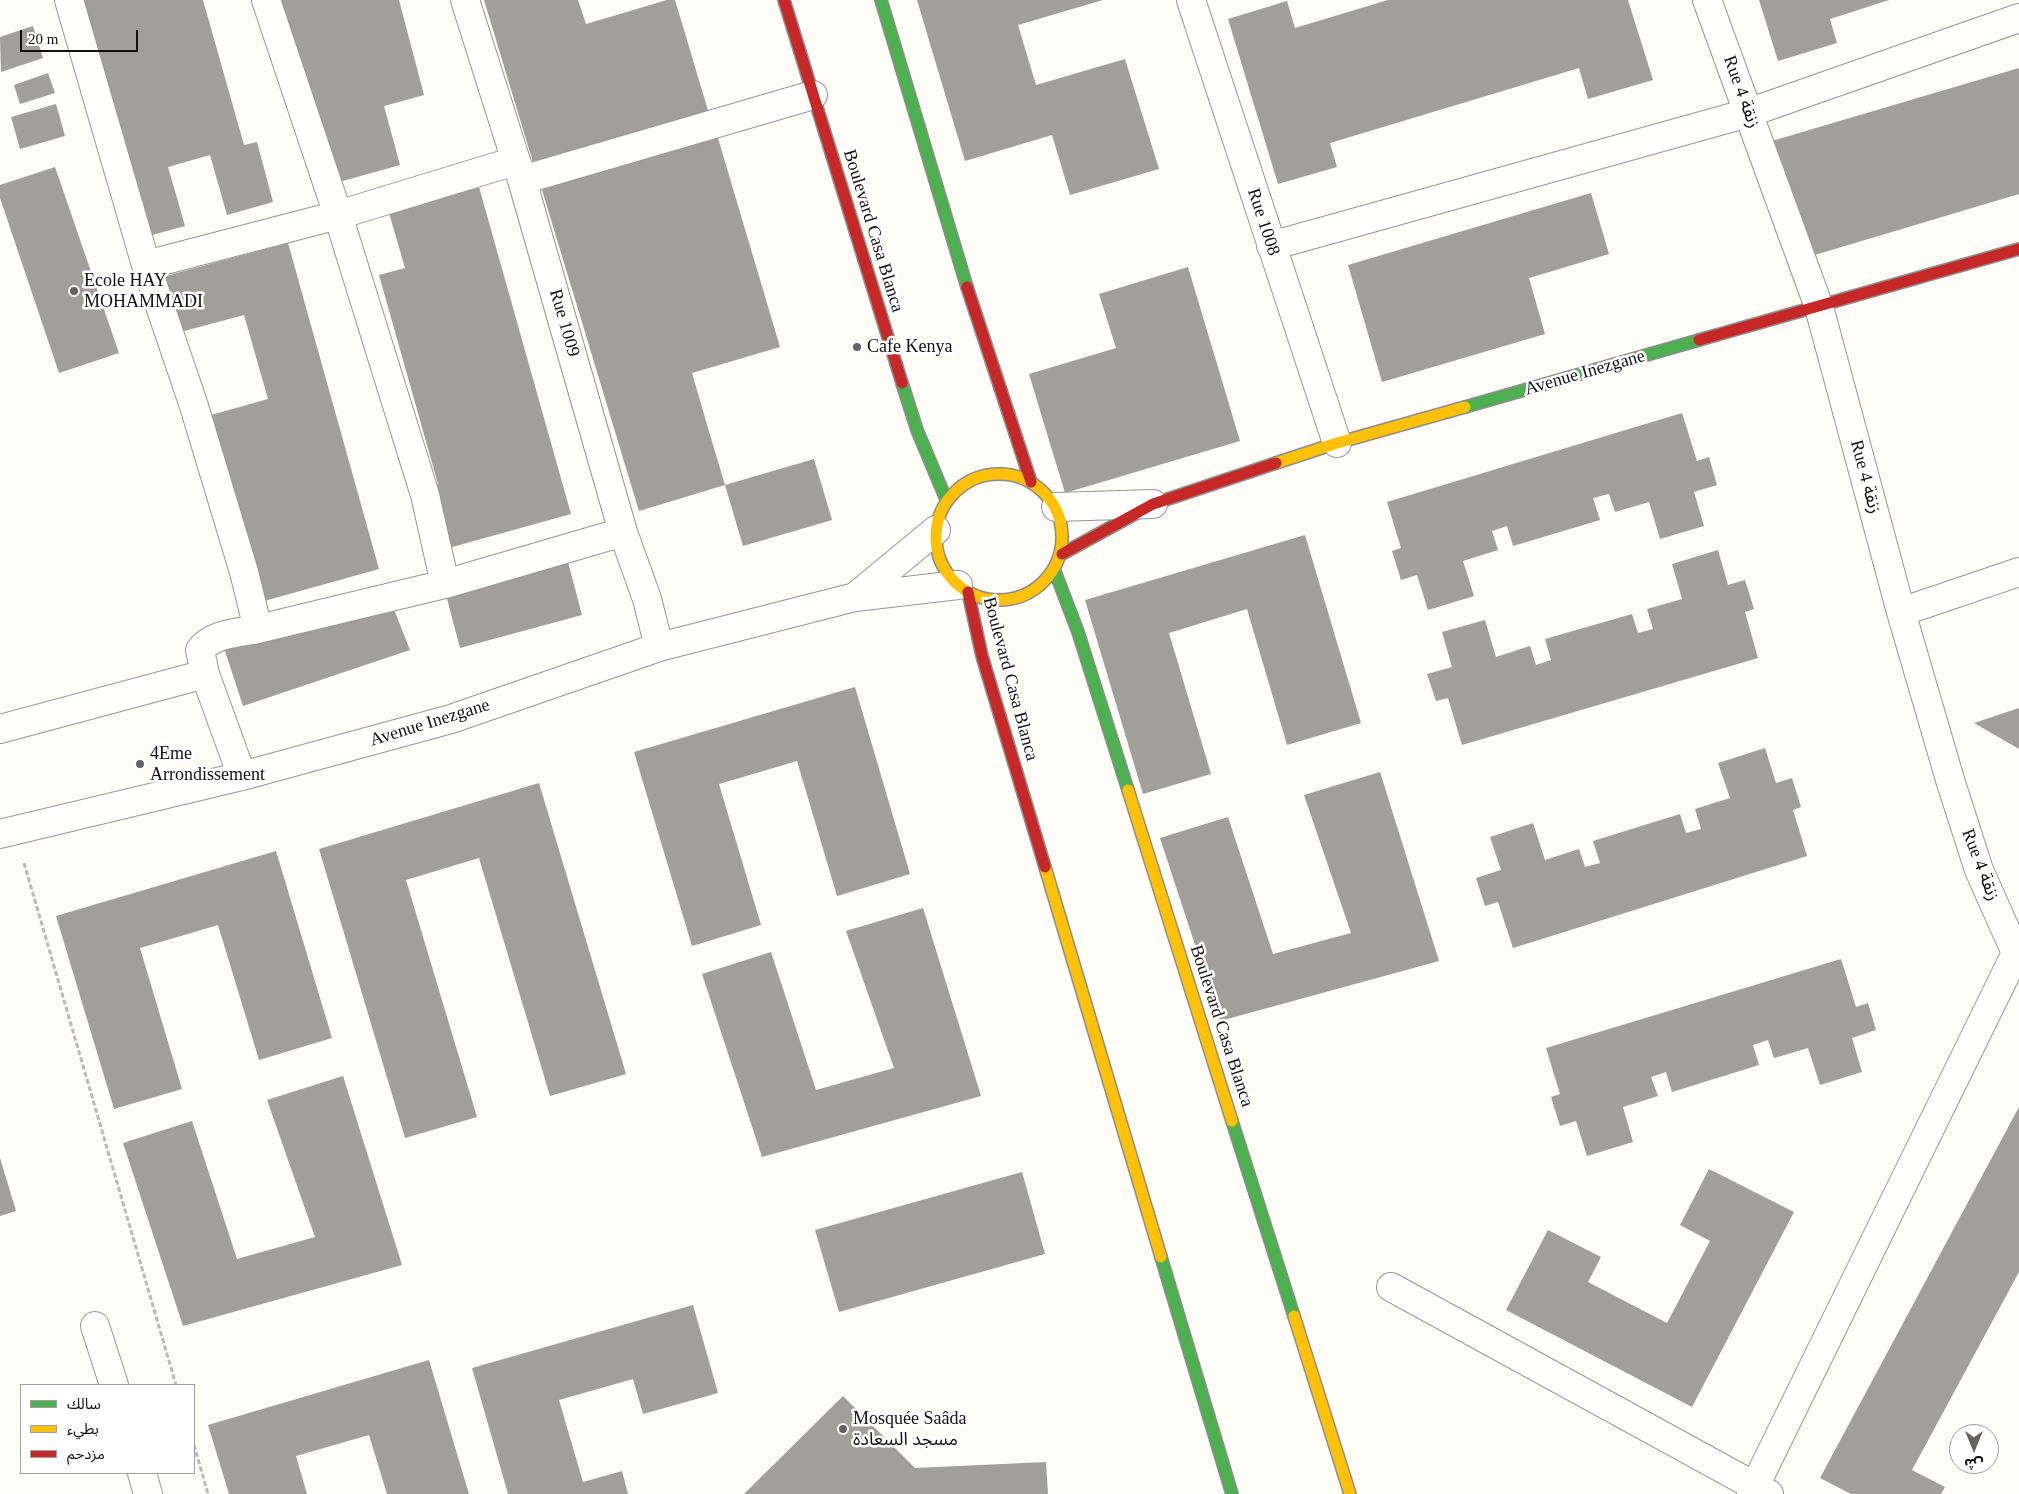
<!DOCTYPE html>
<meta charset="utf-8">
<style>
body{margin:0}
#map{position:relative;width:2019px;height:1494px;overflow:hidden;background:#fdfcf7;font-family:"Times New Roman","Noto Sans Arabic",serif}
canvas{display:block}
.legend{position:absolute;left:20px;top:1384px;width:175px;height:90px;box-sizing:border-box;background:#fff;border:1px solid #a0a0a0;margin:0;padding:6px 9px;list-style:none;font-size:15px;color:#111}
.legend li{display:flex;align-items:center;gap:10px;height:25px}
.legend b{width:25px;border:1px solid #a0a0a0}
.north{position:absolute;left:1949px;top:1424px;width:50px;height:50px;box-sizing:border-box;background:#fff;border:1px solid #a0a0a0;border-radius:50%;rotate:180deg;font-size:14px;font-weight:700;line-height:20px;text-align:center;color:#111}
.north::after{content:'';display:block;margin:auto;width:18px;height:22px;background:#646362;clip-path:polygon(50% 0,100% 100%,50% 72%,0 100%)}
.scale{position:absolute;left:20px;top:30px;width:118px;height:22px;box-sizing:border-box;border:2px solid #111;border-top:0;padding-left:6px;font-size:15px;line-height:18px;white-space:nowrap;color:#111;-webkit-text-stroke:4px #fff;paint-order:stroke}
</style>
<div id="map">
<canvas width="2019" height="1494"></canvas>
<ul class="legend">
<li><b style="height:6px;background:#4caf50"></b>سالك</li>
<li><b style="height:6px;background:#ffc107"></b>بطيء</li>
<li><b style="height:6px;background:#c62828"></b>مزدحم</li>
</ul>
<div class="north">ش</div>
<div class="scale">20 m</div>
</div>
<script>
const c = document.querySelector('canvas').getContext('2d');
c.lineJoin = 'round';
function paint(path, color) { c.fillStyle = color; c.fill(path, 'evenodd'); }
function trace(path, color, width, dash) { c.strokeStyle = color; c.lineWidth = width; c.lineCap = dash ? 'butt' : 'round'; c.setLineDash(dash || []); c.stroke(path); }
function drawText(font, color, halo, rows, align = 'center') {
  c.font = font + ' "Times New Roman","Noto Sans Arabic",serif'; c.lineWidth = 5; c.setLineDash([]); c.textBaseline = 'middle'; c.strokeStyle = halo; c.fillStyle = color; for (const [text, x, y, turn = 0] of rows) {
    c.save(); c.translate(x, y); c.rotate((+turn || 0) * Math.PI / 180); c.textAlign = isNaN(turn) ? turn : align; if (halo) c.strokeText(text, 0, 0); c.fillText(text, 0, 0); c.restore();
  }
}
paint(new Path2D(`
 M78 0H203L244 145 257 142 273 202 227 215 210 155 168 167 185 226 145 237Z
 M274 0H399L424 95 384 106 400 165 332 184Z
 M484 0H578L586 24 667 0H675L710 117 535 169Z
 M917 0H1103L1018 25 1036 85 1125 59 1159 169 1070 195 1052 135 965 161Z
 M1388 0H1628L1653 80 1588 99 1579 68 1330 143 1337 167 1278 184 1228 19 1287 1 1295 28Z
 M1759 0H1889L1830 19 1837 43 1778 61Z
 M33 26 43 58 1 72 0 37Z
 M2019 68V194L1808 257 1772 141Z
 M48 73 55 93 20 104 14 85Z
 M56 104 65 136 20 149 11 117Z
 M715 128 780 347 692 373 708 428 725 485 814 459 832 520 743 546 725 485 639 511 539 180Z
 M55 167 119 353 59 373 0 198V185Z
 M479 187 571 514 445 549 428 487 438 484 379 275 405 268 389 213Z
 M1591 193 1609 254 1529 278 1545 334 1382 382 1348 265Z
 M288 243 379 569 257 603 211 415 268 399 244 315 173 334 158 278Z
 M1188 267 1240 441 1065 493 1029 374 1116 348 1099 294Z
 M1682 413 1697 461 1709 457 1717 485 1694 492 1704 526 1660 539 1649 502 1615 512 1609 494 1593 498 1600 520 1513 546 1507 526 1492 531 1498 550 1463 561 1474 596 1428 610 1417 575 1401 580 1392 551 1401 548 1387 502Z
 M1305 535 1361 723 1287 745 1247 609 1169 633 1211 774 1143 794 1085 600Z
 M1718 550 1728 585 1745 580 1754 609 1745 612 1758 658 1462 745 1448 698 1436 701 1427 674 1452 667 1442 632 1485 620 1496 657 1530 646 1536 665 1551 660 1545 639 1632 614 1638 633 1653 629 1647 609 1682 599 1672 564Z
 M568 562 582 615 460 648 446 595Z
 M391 602 410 650 243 706 224 648Z
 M855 687 910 874 837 896 797 761 719 784 761 925 692 946 634 752Z
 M2019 708V749L1974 723Z
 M1765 748 1776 783 1792 778 1801 807 1793 810 1807 856 1513 948 1498 902 1485 906 1476 878 1501 870 1490 837 1533 823 1545 860 1579 849 1585 867 1600 863 1593 841 1680 814 1686 833 1701 829 1695 809 1730 798 1718 763Z
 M1380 772 1439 961 1220 1021 1160 838 1228 817 1273 954 1351 933 1304 795Z
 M539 783 626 1074 550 1096 479 858 406 880 477 1117 405 1138 319 849Z
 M276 851 332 1038 259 1060 218 925 140 948 182 1089 114 1109 56 916Z
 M923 908 981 1096 762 1157 702 974 771 952 816 1090 894 1068 846 931Z
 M1841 959 1856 1007 1868 1003 1876 1030 1852 1038 1862 1072 1820 1085 1808 1048 1774 1058 1768 1040 1753 1045 1759 1065 1672 1092 1666 1072 1651 1077 1658 1096 1623 1107 1633 1142 1587 1156 1576 1121 1560 1126 1551 1097 1560 1094 1546 1048Z
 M343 1076 402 1265 183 1326 123 1143 192 1121 237 1259 315 1237 267 1100Z
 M2019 1107V1272L1912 1470 1945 1487 1941 1494H1851L1820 1478Z
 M0 1158 16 1211 0 1216Z
 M1709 1169 1794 1212 1692 1407 1506 1310 1548 1230 1601 1257 1588 1282 1667 1323 1710 1241 1680 1225Z
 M1022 1172 1045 1254 839 1312 815 1230Z
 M693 1305 718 1393 643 1414 633 1379 559 1400 583 1482 622 1471 628 1494H508L472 1368Z
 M429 1360 469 1494H387L369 1435 296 1456 307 1494H229L208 1425Z
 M843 1396 915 1468 1046 1462 1048 1494H744Z`), '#a19f9c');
const street = new Path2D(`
 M69 0 146 265 194 406 244 572 258 629C238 633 213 633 200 650L205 674
 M266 0 338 215 425 495 445 584
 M465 0 522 180 623 532 647 599 659 647
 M1191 0 1337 443
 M1707 0 1819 307 1901 612 1951 783 1979 870 2016 953 2019 954
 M522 180 813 95
 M1271 246 1748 113 2019 18
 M146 265 338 215 515 161
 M1056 507 1153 504
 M855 597 936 530
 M1901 612 2019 572
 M258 629 445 584 623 532
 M0 729 205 674 242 776
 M0 834 242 776 451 719 659 647 855 597 958 585
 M1391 1287 1769 1494
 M95 1326 114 1385
 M142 1473 148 1494
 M1751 1494 2016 953`);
const fast = new Path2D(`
 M881 0 967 287
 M902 383 917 430 946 499
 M1465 407 1699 340
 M1054 569 1078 632 1128 790
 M1232 1121 1294 1316
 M1161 1257 1232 1494`);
const slow = new Path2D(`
 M1276 463 1337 443 1465 407
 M936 537a63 63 0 1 1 126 0a63 63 0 1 1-126 0Z
 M1128 790 1232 1121
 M1045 867 1161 1257
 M1294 1316 1350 1494`);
const jam = new Path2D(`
 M784 0 902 383
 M967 287 1031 482
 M1699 340 2019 249
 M1062 554 1153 504 1276 463
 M968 592 982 656 1045 867`);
trace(street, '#979795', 30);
trace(fast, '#8e8d8b', 14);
trace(slow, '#8e8d8b', 14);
trace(jam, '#8e8d8b', 14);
trace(new Path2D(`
 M24 863 176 1385
 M194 1445 208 1494`), '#b9b9b8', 3, [5, 2.5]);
trace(street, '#fffffe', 28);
trace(fast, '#4caf50', 11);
trace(slow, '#ffc107', 11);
trace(jam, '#c62828', 11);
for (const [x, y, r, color] of [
 [74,291,5,"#646362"],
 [857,347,5,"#646362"],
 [140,764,5,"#646362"],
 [843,1429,5,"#646362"]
]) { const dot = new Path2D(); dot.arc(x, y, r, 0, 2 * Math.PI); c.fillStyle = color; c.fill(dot); trace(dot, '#fff', 2); }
drawText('18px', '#111', '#fff', [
 ["Rue 4 زنقة",1741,92,70],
 ["Rue 1008",1263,222,72],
 ["Boulevard Casa Blanca",873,231,73],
 ["Rue 1009",564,323,74],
 ["Avenue Inezgane",1585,373,-16],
 ["Rue 4 زنقة",1865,477,75],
 ["Boulevard Casa Blanca",1010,679,75],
 ["Avenue Inezgane",430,723,-17],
 ["Rue 4 زنقة",1980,865,69],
 ["Boulevard Casa Blanca",1221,1026,72]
]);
drawText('18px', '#111', '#fff', [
 ["Ecole HAY",84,281],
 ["MOHAMMADI",84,302],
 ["Cafe Kenya",867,347],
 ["4Eme",150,754],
 ["Arrondissement",150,775],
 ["Mosquée Saâda",853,1419],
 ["مسجد السعادة",853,1440]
], 'left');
</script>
